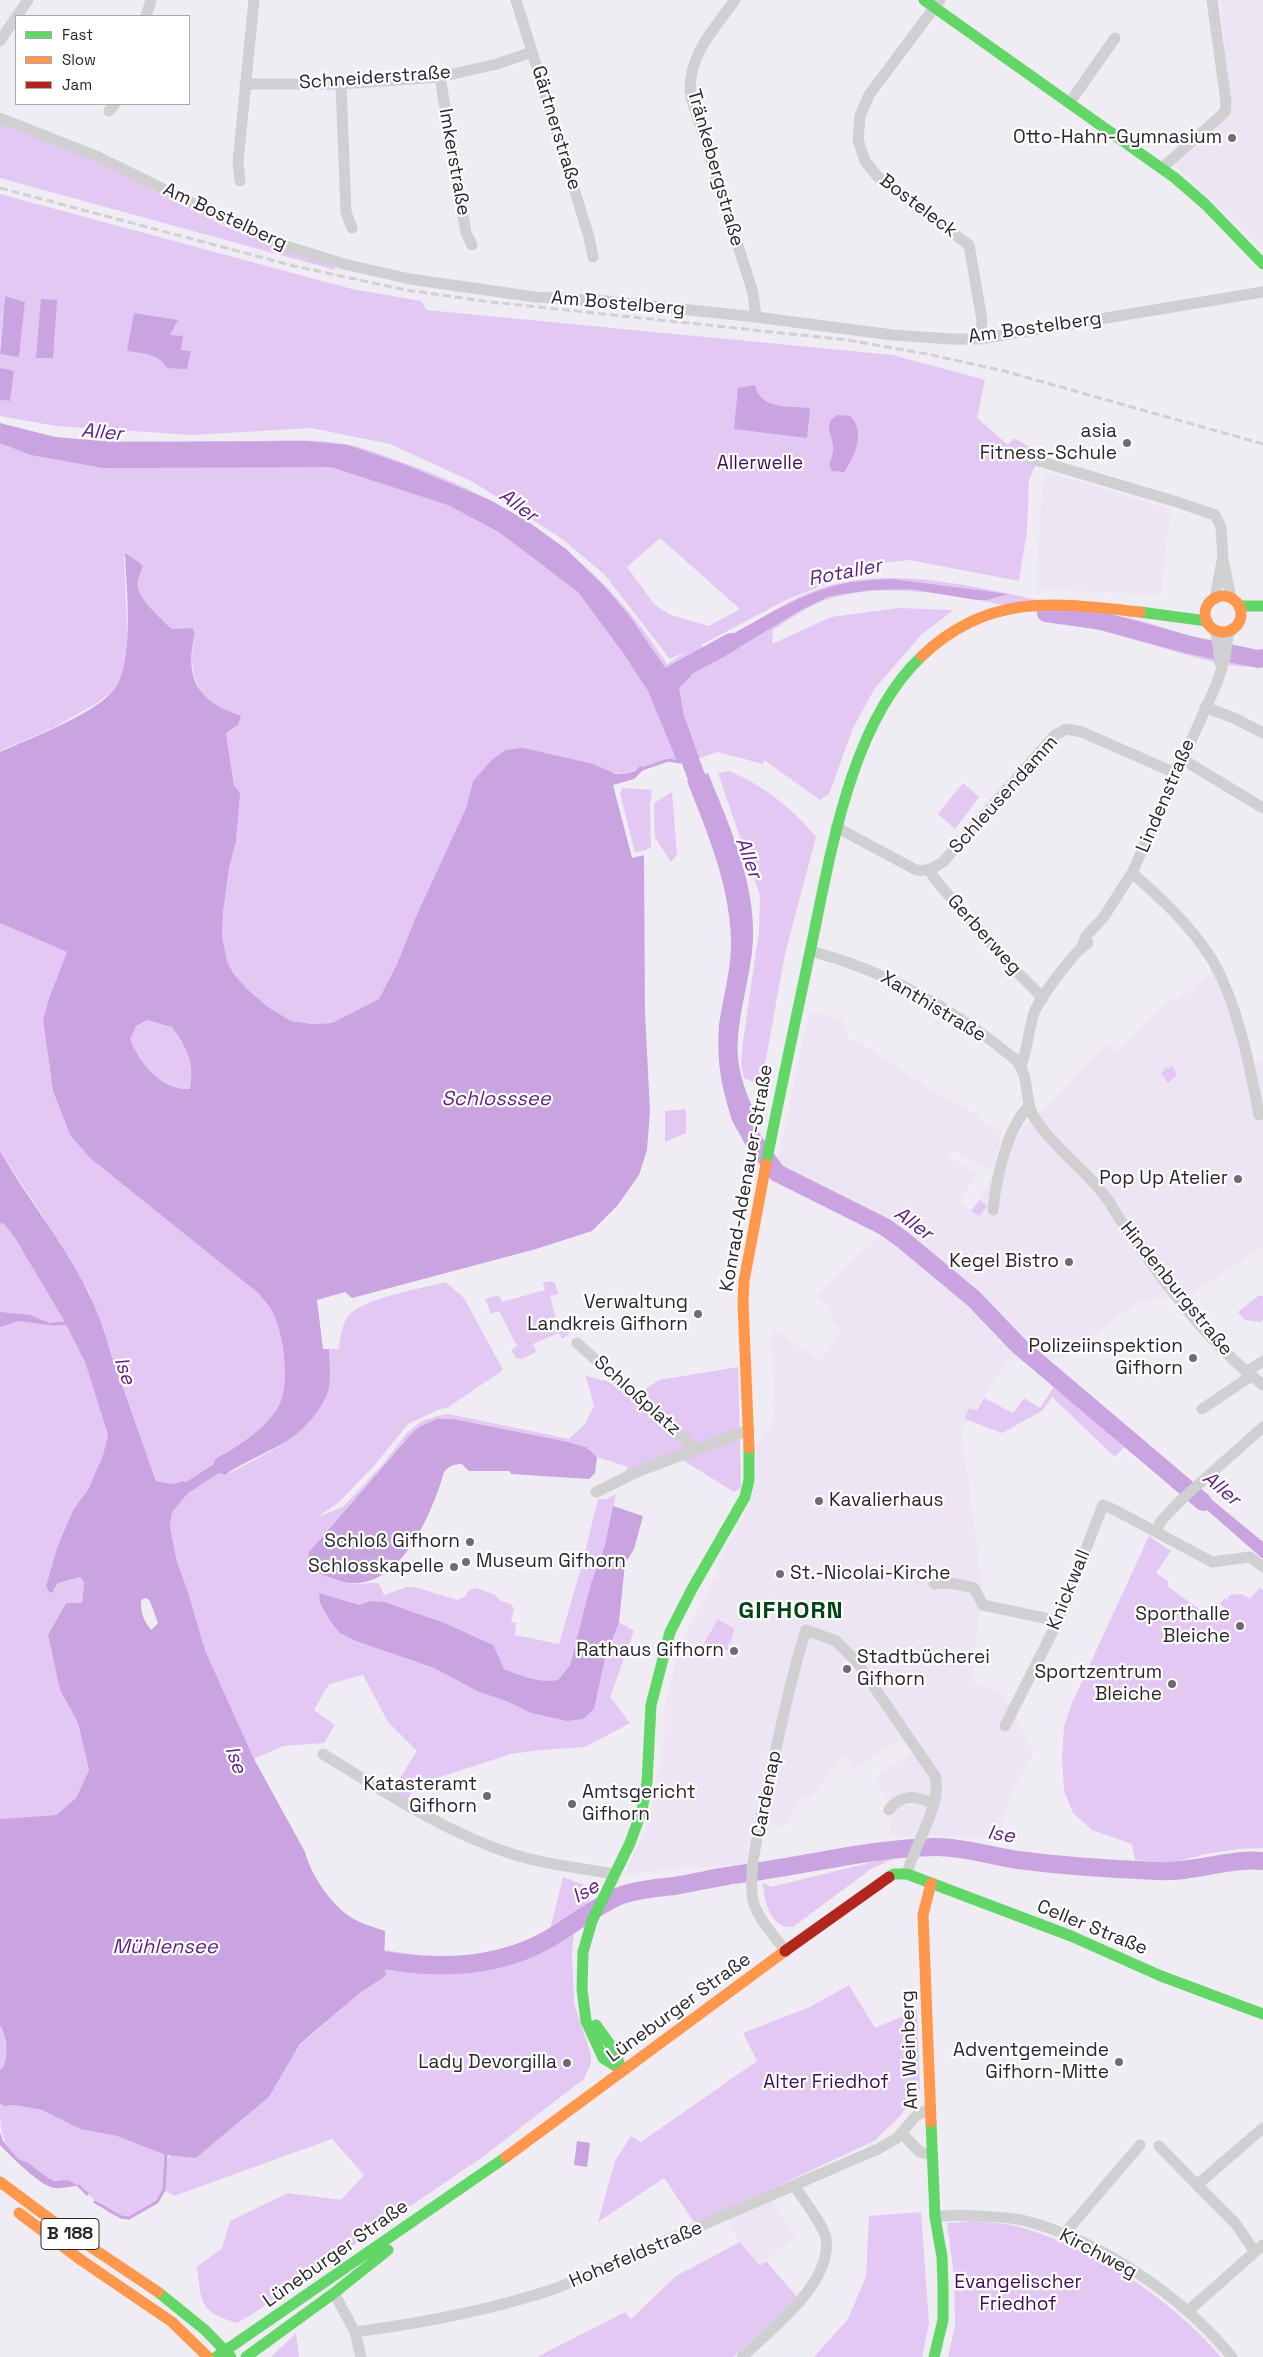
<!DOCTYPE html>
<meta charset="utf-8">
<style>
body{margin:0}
#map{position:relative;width:1263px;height:2357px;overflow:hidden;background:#f0ecf4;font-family:"Space Grotesk",sans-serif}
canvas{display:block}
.legend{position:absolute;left:15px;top:15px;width:175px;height:90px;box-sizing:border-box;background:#fff;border:1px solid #aaa8ab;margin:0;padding:6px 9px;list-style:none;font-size:15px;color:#2a262c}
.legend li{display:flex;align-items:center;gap:10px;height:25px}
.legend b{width:25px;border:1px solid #aaa8ab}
</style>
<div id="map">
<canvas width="1263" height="2357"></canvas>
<ul class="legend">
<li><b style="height:6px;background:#63d668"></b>Fast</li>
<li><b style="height:6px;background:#ff974d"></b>Slow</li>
<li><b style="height:6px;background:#b3261e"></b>Jam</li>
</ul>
</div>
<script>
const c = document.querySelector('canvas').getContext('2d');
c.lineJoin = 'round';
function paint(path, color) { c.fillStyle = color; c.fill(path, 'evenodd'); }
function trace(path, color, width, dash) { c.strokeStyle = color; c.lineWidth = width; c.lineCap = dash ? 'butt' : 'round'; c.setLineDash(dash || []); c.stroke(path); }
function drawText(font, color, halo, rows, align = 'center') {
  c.font = font + ' "Space Grotesk",sans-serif'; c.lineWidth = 4.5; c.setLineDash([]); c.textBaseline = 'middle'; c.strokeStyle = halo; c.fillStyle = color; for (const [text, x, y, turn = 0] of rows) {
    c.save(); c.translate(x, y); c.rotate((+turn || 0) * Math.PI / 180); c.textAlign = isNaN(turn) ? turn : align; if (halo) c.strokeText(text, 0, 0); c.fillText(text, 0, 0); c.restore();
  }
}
paint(new Path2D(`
 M1221 0H1263V250L1174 164 1230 112Z
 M1047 472 1170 509 1161 595 1040 589 1036 585 1042 486Z
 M1220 966 1254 1064 1263 1060V1247L1190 1295 1140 1301 1061 1358 1008 1361 961 1431 982 1583 972 1682 1003 1694 1034 1753 1009 1797 999 1838 890 1835 892 1811 875 1777 912 1753 903 1738 855 1769 846 1756 840 1760 812 1797 800 1799 784 1827 757 1820 747 1846V1865L677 1868 624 1875 646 1829 657 1783 665 1734V1706L680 1644 714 1579 720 1578 719 1573H716L718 1563 741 1523 754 1490 757 1468V1445L770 1428 775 1411 771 1328 820 1361 841 1330 830 1320 833 1310 817 1295 885 1231 920 1260 926 1253 890 1224 776 1167 809 1012 842 1020 849 1039 869 1048 933 1091 978 1115 983 1123 1002 1132 992 1171 952 1150 948 1157 977 1173 960 1202 971 1210 987 1188 989 1180 1003 1178 1015 1140 1024 1126 1043 1110 1108 1043 1117 1052 1153 1015 1173 998 1177 1001Z
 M771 2200 795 2236 760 2266 736 2237 728 2219Z`), '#ede4f4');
paint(new Path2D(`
 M0 124 92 160 228 228 292 252 335 265V270L0 178Z
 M0 194 352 289 421 301 426 310 893 355 985 380 977 418 1008 445 1014 438 1041 453 1029 480 1027 531 1019 581 909 560 831 569 833 581 784 601 701 645 704 651C746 631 783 599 828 586 896 567 971 586 1038 600 1071 607 1105 612 1138 620 1173 629 1229 654 1263 650V665C1255 665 1245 668 1237 666 1206 662 1175 651 1145 643 1060 619 914 571 829 599 809 605 790 619 773 630L772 644 831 617 899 608 954 610 922 634 875 688 853 728 829 794 820 800 764 760 763 764 718 752 684 763 667 758 642 771 641 766 626 775 505 750 473 781 466 808 414 921 397 964 379 999 332 1023 312 1024 291 1021 268 1007 247 989 233 973 227 961 222 936 223 913 229 868 236 841 234 786 226 733 233 729C231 724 229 715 225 711 221 706 213 705 208 700 190 682 190 657 195 633L192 628 172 629C163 621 140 600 138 587 137 579 141 572 143 564L124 556 128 650 121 677 112 692 97 703 51 729 0 751V424C16 427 31 433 47 436 68 440 94 441 115 441 163 442 211 441 259 441 287 440 317 439 345 444 367 448 389 458 410 465 520 505 604 565 667 664L688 651 670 659 604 574 561 538 473 482 390 444 311 428 193 435 56 426 0 416V400L10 401 14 372 0 368V354L19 357 25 302 5 296 0 346ZM178 320 169 336 181 350 191 351 187 369 164 362 150 354ZM660 538 740 609 709 626 671 615 655 605 627 567Z
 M729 771C763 785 793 809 816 837L785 954 761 1086 744 1078 741 1065 743 1042 759 931 760 896 718 773Z
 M963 783 979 797 955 829 938 814Z
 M623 788 652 790 650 806 651 848 635 853 620 793Z
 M672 792 677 855 671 862 655 838 654 803Z
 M0 923 67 952 49 998 43 1020 53 1091 70 1135 90 1158 258 1293C264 1300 271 1306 274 1315 284 1337 291 1388 277 1409 264 1430 237 1447 215 1459L217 1470 226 1475 277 1448 308 1424 329 1386V1349H339C340 1337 342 1324 349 1315 364 1298 423 1288 446 1282L464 1298 503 1370 447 1408 440 1409 408 1424 374 1466 338 1503 317 1517 343 1507 382 1465 408 1432 422 1421 441 1415 448 1414 569 1439 585 1424 594 1406 586 1376 609 1382 632 1398 659 1380 738 1367 741 1488 734 1492 673 1454 624 1473 628 1467 597 1457 586 1447 564 1441 453 1419H437L403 1443 309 1552 315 1572C328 1577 341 1583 355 1584 364 1585 370 1581 379 1584L384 1595 407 1587 418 1588 457 1600 465 1597 469 1590 475 1588 494 1594 501 1601 511 1604 514 1609 511 1622 516 1623 515 1635 559 1644 582 1564 598 1499H607L616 1494 605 1545 591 1583 570 1665 558 1680C538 1683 522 1676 503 1669L493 1645 447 1624 385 1602 371 1601 359 1605 319 1594 320 1603 330 1621 356 1641 434 1668 479 1692 506 1701 531 1713 567 1721 594 1709 605 1659 619 1622 634 1631 610 1697 630 1723 585 1747 541 1750 511 1754 443 1776 422 1784 414 1790 407 1800 392 1790 417 1751 388 1722 363 1675 329 1684 314 1710 335 1725 324 1743 283 1746 254 1759 205 1650 187 1589 177 1562 170 1527 172 1512 189 1492 184 1481 172 1484 156 1481 110 1351 104 1329 89 1292 44 1218 0 1151Z
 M147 1020 172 1027 189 1053 192 1073 191 1089C160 1089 141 1064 129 1039L136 1026Z
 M1172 1066 1177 1075 1168 1083 1161 1073 1166 1067 1168 1069Z
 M686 1109V1133L665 1142V1111Z
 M980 1200 987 1206 979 1216 971 1211Z
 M3 1223 15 1238 62 1317 85 1362 108 1435 103 1455 88 1490 73 1510 57 1548 46 1586 48 1591 55 1590 58 1583 80 1577 84 1582 82 1603H66L48 1635 60 1690 78 1723 89 1770 76 1798 56 1815 0 1819V1224Z
 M550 1281 555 1283 558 1294 550 1296 558 1327 566 1325 569 1334 562 1339 559 1333 533 1344 536 1352 522 1359 516 1358 511 1350 517 1346 499 1311 491 1314 485 1299 499 1295 502 1302 545 1290 543 1283Z
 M1258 1296H1263V1320L1260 1322 1245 1320 1238 1312Z
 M1055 1385 1124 1447 1115 1457 1052 1397 1042 1411 1002 1433 965 1419 969 1408 977 1410 984 1398 1013 1413 1024 1398 1040 1408Z
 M1149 1536 1171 1551 1156 1573 1169 1582 1167 1586 1202 1611 1204 1608 1217 1617 1224 1608 1220 1604 1224 1598 1227 1600 1230 1595 1242 1594 1250 1599 1260 1587 1263 1590V1848L1238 1849 1206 1854 1171 1863 1135 1860 1132 1844 1092 1830 1073 1813 1064 1791 1062 1757 1064 1726 1072 1703Z
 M718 1619 734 1629 731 1642 727 1646 730 1651 703 1645Z
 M893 1859 871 1869 793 1927C770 1929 764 1901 763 1883L771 1887 881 1860Z
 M563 1877 595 1889 574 1932 572 1952 574 2003 591 2055V2063L584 2079 481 2158 254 2313 237 2323C198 2311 202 2303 197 2267L222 2248 230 2221 288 2193 341 2200 364 2175 332 2139 174 2196 166 2191 164 2186C162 2197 156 2203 146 2209 111 2230 104 2205 79 2186 70 2180 63 2183 54 2180 45 2179 38 2171 31 2166 27 2163 22 2162 18 2159 0 2144 0 2125 0 2103L4 2106 14 2105 42 2110 80 2129 117 2136 166 2155V2162L171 2154 196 2158 269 2097 300 2045 361 1992 385 1977 382 1960 385 1950C447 1961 493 1958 550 1930Z
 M849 1985 875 2028 917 2010 920 2089 900 2116 874 2141 722 2212 694 2222 664 2178 598 2222 615 2161 631 2136 641 2142 757 2061 743 2033 810 2007Z
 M0 2025C12 2043 4 2064 0 2083Z
 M921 2212 929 2323 922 2357H814L848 2319 866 2276 869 2216Z
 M974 2221C990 2223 1008 2223 1023 2228 1097 2250 1170 2298 1221 2357H948L955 2326 954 2275 947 2223Z
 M740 2242 760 2266 766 2261 798 2298 733 2357H537L625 2312 631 2319 676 2276Z
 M296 2333 299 2357H271Z`), '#e3c8f3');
paint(new Path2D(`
 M5 296 25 302 19 357 0 354Z
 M41 299 57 300 53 358H36Z
 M134 313 178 320 170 335 183 336 181 350 191 351 187 369 167 368C160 354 141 353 127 351Z
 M0 368 14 371 10 401 0 400Z
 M755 385C760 410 790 406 810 408L807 438 734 429 738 388Z
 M838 415 850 416C866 430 855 457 844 472L832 471 829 465C831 459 834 453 833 446 832 433 822 423 838 415Z
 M0 423 55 437 115 442 306 441 348 445 406 465 492 501 530 523 566 549 605 587 631 618 666 669 681 663 691 676 679 688 684 716 697 752 677 761 648 691 624 654 578 592 499 532 448 505 331 467 103 468 31 455 0 443Z
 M125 553 143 565C141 572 137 579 138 587 140 600 163 621 172 629L192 628 195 633C184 679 197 701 241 716L238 725 226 733 234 786 240 793 236 841 229 868 223 913 222 936 227 961 233 973 247 989 268 1007 291 1021 312 1024 332 1023 379 999 397 964 414 921 466 808 473 781 491 761 505 750 523 748 593 764 616 774H626L635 771 641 765 642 771 634 779 613 785 632 858 644 855 645 1013 650 1111 647 1150 639 1175 617 1206 592 1231 536 1249 352 1298 345 1292 317 1300 323 1349H329C329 1361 331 1375 329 1388 327 1397 322 1404 317 1412 291 1449 259 1451 225 1475L215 1471 213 1466 215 1459C237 1447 263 1431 277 1409 291 1388 284 1337 274 1315 271 1307 264 1300 258 1293L90 1158 70 1135 53 1091 43 1020 49 998 67 952 0 923V752C29 739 92 715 112 692 136 666 126 588 125 553ZM147 1020 172 1027C187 1049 195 1061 190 1089 161 1090 140 1064 130 1039L136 1026Z
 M892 579 1008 594 987 600H976L910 589 871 590 830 596 799 611 715 662 707 648C746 628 785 601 827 588 848 581 870 580 892 579Z
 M703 770 705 774 708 773C727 820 752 875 753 926 755 970 735 1014 738 1058 740 1078 747 1095 755 1113L737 1130C722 1097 716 1062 719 1025 723 996 732 968 731 938 729 883 707 832 687 781L690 779 689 775Z
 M0 1151C38 1217 92 1275 110 1351L156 1481 172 1484 184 1481 188 1487 189 1492 172 1512 170 1527 177 1562 187 1589 205 1650 254 1759 305 1852C311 1875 331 1905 352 1918 362 1924 374 1927 385 1931 385 1947 383 1961 386 1976L361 1992 300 2044 269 2097 196 2158 166 2155 117 2136 80 2129 42 2110 14 2105 4 2106 0 2103V2070L3 2068C8 2054 8 2038 0 2025V1819L56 1815 76 1798 89 1770 78 1723 60 1690 48 1635 66 1603H82L84 1582 80 1577 58 1583 52 1593 48 1591 46 1586 57 1548 73 1510 88 1490 103 1455 108 1435 85 1362 62 1317 15 1238 3 1223 0 1224ZM146 1598 150 1601 158 1623 151 1630C143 1620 141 1613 141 1600Z
 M0 1312 30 1315 52 1324 49 1325 19 1321 0 1327Z
 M437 1419H453L564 1441 586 1447 597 1457 595 1473 589 1479 511 1474 510 1471H469L462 1464C454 1464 449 1466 444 1472 431 1517 395 1603 334 1579 323 1575 312 1573 308 1560L309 1552 412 1433 421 1426Z
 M1200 1490 1263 1542V1559L1191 1496Z
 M613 1506 643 1516 634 1549 625 1564 619 1622 605 1659 594 1709 583 1719 567 1721 531 1713 506 1701 479 1692 434 1668 356 1641 340 1633 330 1621 320 1603 319 1593 359 1605 371 1601 385 1602 447 1624 493 1645 504 1669C522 1676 538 1683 558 1680L570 1665 591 1583 605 1545Z
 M0 2132 3 2141 18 2159 28 2163 48 2178 55 2181 68 2180 79 2186C71 2186 63 2189 55 2188 42 2188 10 2155 0 2145Z
 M577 2141 590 2143 587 2167 574 2165Z`), '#c9a4e0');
trace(new Path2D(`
 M642 769 668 760 680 762 690 759
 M52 1324 69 1323
 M79 2186 87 2194
 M95 2202 121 2217 129 2218 157 2202 164 2190 166 2155`), '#c9a4e0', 3);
trace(new Path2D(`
 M177 1490 188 1487 225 1463`), '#c9a4e0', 10);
trace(new Path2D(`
 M1046 613 1102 621 1190 645 1258 659 1263 658
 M664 679 731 642
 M681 735 703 795
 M736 1102 740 1116 753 1140 777 1173 885 1227 903 1240 974 1299 1019 1346 1203 1502
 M733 1875C801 1867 868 1848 936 1847 963 1847 991 1856 1018 1860 1064 1866 1112 1869 1158 1871 1193 1873 1228 1858 1263 1861
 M359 1955C423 1970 489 1972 547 1940 573 1925 595 1906 622 1895 640 1889 656 1888 674 1886 692 1883 709 1879 727 1876`), '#c9a4e0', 18);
trace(new Path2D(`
 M516 0 589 237 593 257
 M735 0C714 29 685 59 691 97L753 293 756 317
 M940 0 869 95 860 116 858 140 865 161 877 176 969 245 982 320 980 339
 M17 16 28 0
 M146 16 151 0
 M0 41 16 17
 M440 77 466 233 472 245
 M245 84H341L440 77 497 64 532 52
 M341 84 346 212 352 228
 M1070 102 1115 38
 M109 111 115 104
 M0 118 96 156 208 211 286 246 344 264 410 279 535 297 605 301 756 317 893 335 951 339H980L1263 292
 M1162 168 1225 112 1226 102 1212 0
 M240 181 238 162 254 0
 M1032 459 1177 502 1215 515 1221 527 1223 559 1231 598
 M1215 599 1222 561
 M1216 630 1220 663
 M1205 707 1234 718 1263 733
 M1182 759 1263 808
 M836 827 916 870C927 872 934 868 943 862L1055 735 1067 729 1082 732 1175 773
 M929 870 937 882 1009 964 1043 998
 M1132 873C1161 898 1190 925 1211 958 1237 1001 1250 1066 1259 1115
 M1082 946 1086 936 1103 918 1132 873 1217 683 1225 658 1228 636 1232 629
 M810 951C885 970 957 1011 1016 1060 1031 1077 1023 1102 1036 1120 1055 1149 1085 1169 1105 1196 1112 1205 1117 1216 1124 1225 1164 1283 1207 1342 1263 1385
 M1021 1065C1028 1049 1028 1031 1034 1013 1039 999 1075 950 1088 943
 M993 1210C996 1179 1007 1128 1029 1106
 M577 1343 696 1450
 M1246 1372 1263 1361
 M1202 1409 1251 1376
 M596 1492 639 1471 749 1430
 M1156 1531 1162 1520 1182 1499 1263 1427
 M934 1584C948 1581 961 1585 974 1588L983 1605 1058 1621
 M1005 1726 1058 1621 1103 1505 1115 1510 1212 1562 1250 1557 1263 1567
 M323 1754C383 1791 441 1830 509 1853 542 1864 580 1868 614 1874
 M889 1810C901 1793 917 1796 934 1804
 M786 1952C775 1937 760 1921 754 1904 746 1877 760 1824 766 1796 778 1740 789 1684 806 1630L836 1641 857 1662 935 1776C943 1804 914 1845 907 1874
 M902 2134 920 2152 931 2155
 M1159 2146 1197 2185
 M935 2217C950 2214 965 2215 980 2216 994 2217 1008 2217 1022 2220 1099 2239 1182 2296 1232 2357
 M1064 2234 1140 2145
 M1255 2252 1235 2223 1197 2185 1263 2128
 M334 2293 355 2332 361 2357
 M1188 2311 1263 2245
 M355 2332C423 2323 492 2310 557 2288L878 2149 896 2139 917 2115 929 2109
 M742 2357C771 2329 833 2283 826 2238 823 2224 802 2198 794 2185`), '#d0cfd1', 11);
trace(new Path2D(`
 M924 0 1175 178 1205 204 1263 264
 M1239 606H1263
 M1140 612 1207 621
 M766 1164C780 1093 795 1023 810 952 830 859 849 724 922 656
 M889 1877 894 1874H907L1071 1936 1161 1976 1263 2014
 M596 2025 614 2050 622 2070
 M622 2070 603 2058 586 2021 582 1989 583 1952 592 1921 630 1843 642 1810 647 1782 651 1705 670 1632 692 1589 745 1497 749 1480V1448
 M931 2122 935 2217 942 2257 943 2287V2320L934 2357
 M158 2292 205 2330 231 2357
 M216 2357 506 2157
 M246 2357 334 2293 388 2250`), '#63d668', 11);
trace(new Path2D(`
 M1205 614a18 18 0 1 1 36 0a18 18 0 1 1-36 0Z
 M922 656C989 592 1056 603 1140 612
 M749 1448 743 1303 744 1281 766 1164
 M931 2122 923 1915 931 1883
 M506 2157 785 1951
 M0 2182 58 2225 158 2292
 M19 2213 81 2260 172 2322 208 2357`), '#ff974d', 11);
trace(new Path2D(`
 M785 1951 889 1877`), '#b3261e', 11);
trace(new Path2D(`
 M0 188 294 266 406 290 491 302 848 340 927 354 1004 371 1263 444`), '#d1d0d3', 3, [8, 4]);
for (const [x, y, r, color] of [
 [1232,138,5,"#6f6b72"],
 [1127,443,5,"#6f6b72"],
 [1238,1179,5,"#6f6b72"],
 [1069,1262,5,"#6f6b72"],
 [698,1314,5,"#6f6b72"],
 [1193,1358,5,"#6f6b72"],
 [819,1501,5,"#6f6b72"],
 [470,1542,5,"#6f6b72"],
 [466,1562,5,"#6f6b72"],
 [454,1567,5,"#6f6b72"],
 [780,1574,5,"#6f6b72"],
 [1240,1626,5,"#6f6b72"],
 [734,1651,5,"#6f6b72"],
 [847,1669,5,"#6f6b72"],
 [1172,1684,5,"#6f6b72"],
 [487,1796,5,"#6f6b72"],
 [572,1804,5,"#6f6b72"],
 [1119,2062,5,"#6f6b72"],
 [567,2063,5,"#6f6b72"]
]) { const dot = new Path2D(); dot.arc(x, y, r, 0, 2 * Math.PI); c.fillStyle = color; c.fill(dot); trace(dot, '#fff', 2); }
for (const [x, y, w] of [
 [70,2234,58]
]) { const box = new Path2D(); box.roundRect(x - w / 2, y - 15.5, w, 31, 4); c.fillStyle = '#fff'; c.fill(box); trace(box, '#2a262c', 1); }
drawText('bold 18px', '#2a262c', null, [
 ["B 188",70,2234]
]);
drawText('19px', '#2a262c', '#fff', [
 ["Schneiderstraße",375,78,-4],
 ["Gärtnerstraße",556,128,73],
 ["Imkerstraße",454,162,80],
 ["Tränkebergstraße",715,168,74],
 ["Bosteleck",918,206,37],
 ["Am Bostelberg",225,217,25],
 ["Am Bostelberg",618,304,5],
 ["Am Bostelberg",1035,328,-8],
 ["Schleusendamm",1004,795,-48],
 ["Lindenstraße",1166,796,-67],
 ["Gerberweg",984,935,48],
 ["Xanthistraße",933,1007,31],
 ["Konrad-Adenauer-Straße",747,1178,-80],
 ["Hindenburgstraße",1176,1289,51],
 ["Schloßplatz",637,1396,42],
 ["Knickwall",1069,1590,-68],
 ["Cardenap",767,1794,-79],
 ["Celler Straße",1092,1928,22],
 ["Lüneburger Straße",679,2008,-36],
 ["Am Weinberg",910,2050,-92],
 ["Lüneburger Straße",336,2254,-35],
 ["Kirchweg",1098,2254,28],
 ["Hohefeldstraße",636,2255,-23]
]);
drawText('19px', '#2a262c', '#fff', [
 ["Otto-Hahn-Gymnasium",1222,138],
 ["asia",1117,432],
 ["Fitness-Schule",1117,454],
 ["Pop Up Atelier",1228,1179],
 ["Kegel Bistro",1059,1262],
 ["Verwaltung",688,1303],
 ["Landkreis Gifhorn",688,1325],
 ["Polizeiinspektion",1183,1347],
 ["Gifhorn",1183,1369],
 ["Kavalierhaus",829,1501,"left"],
 ["Schloß Gifhorn",460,1542],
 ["Museum Gifhorn",476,1562,"left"],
 ["Schlosskapelle",444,1567],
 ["St.-Nicolai-Kirche",790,1574,"left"],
 ["Sporthalle",1230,1615],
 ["Bleiche",1230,1637],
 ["Rathaus Gifhorn",724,1651],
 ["Stadtbücherei",857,1658,"left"],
 ["Gifhorn",857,1680,"left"],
 ["Sportzentrum",1162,1673],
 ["Bleiche",1162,1695],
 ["Katasteramt",477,1785],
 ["Gifhorn",477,1807],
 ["Amtsgericht",582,1793,"left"],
 ["Gifhorn",582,1815,"left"],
 ["Adventgemeinde",1109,2051],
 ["Gifhorn-Mitte",1109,2073],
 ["Lady Devorgilla",557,2063]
], 'right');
drawText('19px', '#3f0c57', '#fff', [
 ["Allerwelle",760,464],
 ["Alter Friedhof",826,2083],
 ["Evangelischer",1018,2283],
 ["Friedhof",1018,2305]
]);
drawText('italic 20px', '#622082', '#fff', [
 ["Aller",102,433,5],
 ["Aller",518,506,37],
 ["Rotaller",845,573,-11],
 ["Aller",748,858,70],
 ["Schlosssee",496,1100],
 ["Aller",913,1224,36],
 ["Ise",124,1371,71],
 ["Aller",1221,1489,40],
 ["Ise",235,1760,70],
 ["Ise",1001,1835,9],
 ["Ise",586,1892,-30],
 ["Mühlensee",165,1948]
]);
c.letterSpacing = '1px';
drawText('bold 24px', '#024413', '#fff', [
 ["GIFHORN",791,1611]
]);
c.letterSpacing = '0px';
</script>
